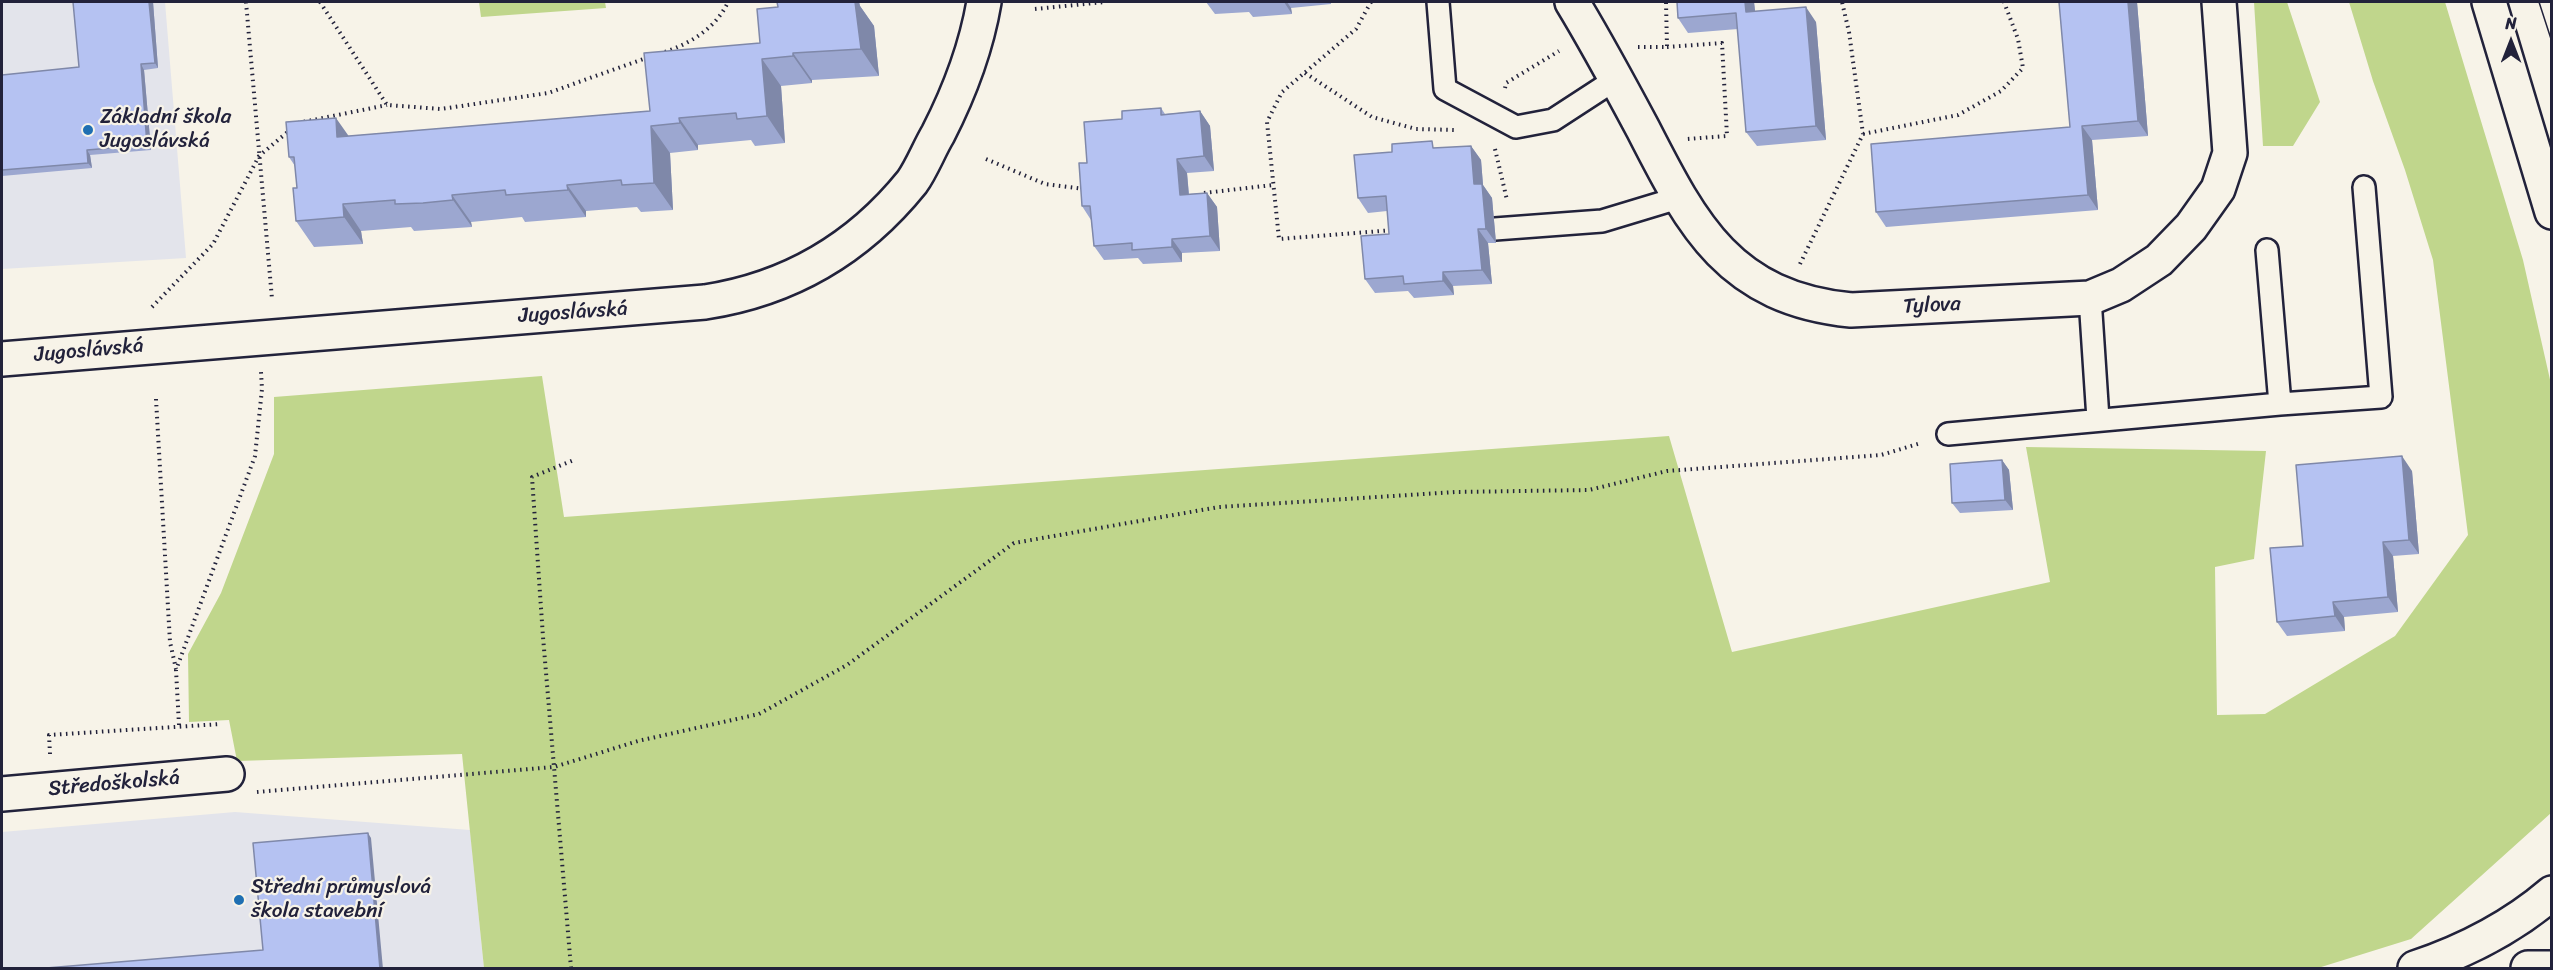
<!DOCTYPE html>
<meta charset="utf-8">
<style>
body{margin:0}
#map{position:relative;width:2553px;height:970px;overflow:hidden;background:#f7f3e8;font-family:Sriracha,sans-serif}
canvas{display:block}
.frame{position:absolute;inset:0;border:3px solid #22223b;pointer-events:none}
.north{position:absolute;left:2481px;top:12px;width:60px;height:60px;-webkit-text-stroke:4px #f7f3e8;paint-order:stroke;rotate:0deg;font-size:16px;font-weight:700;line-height:24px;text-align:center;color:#22223b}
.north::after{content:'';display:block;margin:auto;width:21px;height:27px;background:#22223b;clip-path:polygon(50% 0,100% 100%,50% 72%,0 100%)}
</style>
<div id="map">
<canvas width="2553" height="970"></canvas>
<div class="frame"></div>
<div class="north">N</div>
</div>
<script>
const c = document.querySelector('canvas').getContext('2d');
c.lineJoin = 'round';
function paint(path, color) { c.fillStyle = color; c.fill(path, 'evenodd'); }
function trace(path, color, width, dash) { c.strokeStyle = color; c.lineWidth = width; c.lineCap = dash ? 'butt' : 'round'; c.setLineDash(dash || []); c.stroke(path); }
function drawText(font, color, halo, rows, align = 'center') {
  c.font = font + ' Sriracha,sans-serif'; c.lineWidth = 4.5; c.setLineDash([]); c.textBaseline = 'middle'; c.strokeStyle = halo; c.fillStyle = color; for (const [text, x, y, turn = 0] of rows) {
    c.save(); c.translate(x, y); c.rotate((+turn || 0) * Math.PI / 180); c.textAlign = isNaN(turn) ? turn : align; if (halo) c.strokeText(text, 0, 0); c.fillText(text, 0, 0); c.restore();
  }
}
paint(new Path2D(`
 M2 2H165L186 258 2 269Z
 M235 812 470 830 484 968H2V832Z`), '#e3e4eb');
paint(new Path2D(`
 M479 2H605L606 8 481 17Z
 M2254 2H2287L2320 102 2293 146H2263Z
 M2349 2H2445L2523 260 2551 384V813L2411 939 2318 968H484L462 754 237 761 229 720 189 722 188 654 221 593 274 454V397L542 376 564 517 1669 436 1732 652 2050 582 2026 447 2266 451 2254 559 2215 567 2217 715 2265 714 2395 636 2468 535 2433 260 2405 170 2373 81Z`), '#c0d68c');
const lane = new Path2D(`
 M1438 2 1445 89 1516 127 1553 120 1616 79
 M1495 229 1602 221 1678 198
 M2090 298 2098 419
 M2280 404 2381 397 2364 187
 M1948 434 2280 404 2267 250`);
const street = new Path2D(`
 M1572 2C1597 43 1620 86 1643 129 1693 227 1730 298 1851 310L2090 298 2121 285 2159 260 2191 227 2218 189 2230 153 2219 2
 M2 359 705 302C790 289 858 249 912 182 922 168 929 149 938 134 960 91 976 49 984 2
 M2 794 227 774`);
const secondary = new Path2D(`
 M2489 2 2552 212`);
const highway = new Path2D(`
 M2415 968C2466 951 2511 928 2552 893
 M2528 968H2552`);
trace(lane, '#22223b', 26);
trace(street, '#22223b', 38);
trace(secondary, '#22223b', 38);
trace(highway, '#22223b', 38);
trace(new Path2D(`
 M246 2 272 299
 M320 2 387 105 441 109 548 93 649 57
 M1371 2 1356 29 1282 92 1267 122 1279 239 1394 230
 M1035 9 1105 2
 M1638 47H1667L1666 2
 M1667 47 1722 43 1727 136 1687 139
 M665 52C691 43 716 28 728 2
 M1305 73 1372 117 1416 129 1456 130
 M1505 88 1506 83 1559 51
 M298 123 387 105
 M1863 134 1958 115 2001 91 2023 68 2018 39 2004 2
 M1495 149 1507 200
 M986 159 1045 184 1085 189
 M1204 193 1273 185
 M1800 264 1863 134 1849 32 1842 2
 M152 307 213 244 259 156 290 130
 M156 399 170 642 176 669
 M179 725 176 670 255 456 262 389 261 372
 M50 754 49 735 221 724
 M257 792 554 767 638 741 759 714 847 665 1014 543 1219 507 1456 492 1589 490 1667 471 1881 455 1921 443
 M571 968 543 637 532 477 574 460`), '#22223b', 4, [1.5, 4.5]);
trace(lane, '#f7f3e8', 21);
trace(street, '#f7f3e8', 33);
trace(secondary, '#f7f3e8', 33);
trace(highway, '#f7f3e8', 33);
trace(new Path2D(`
 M2539 2 2552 42`), '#22223b', 1.5);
paint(new Path2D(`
 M153 2 158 68 144 70 151 150 90 155 92 168 2 176V75L79 67Z
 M777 2H859L860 6 874 26 879 76 812 80V83L781 86 785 143 755 146 751 140 698 145V150L670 153 673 210 641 212 637 207 586 211V217L525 222 522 217 471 222 472 227 414 231 411 227 361 231 363 244 314 247 296 221 297 188 295 166 289 157 348 136 650 111 760 43 778 7Z
 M1206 2H1331V4L1291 8 1292 14 1253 17 1249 12 1215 14Z
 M1677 2H1754L1755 12 1816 22 1826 140 1757 146 1746 132 1738 29 1688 33 1678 18Z
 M2059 2H2137L2148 136 2092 140 2098 210 1886 227 1876 212 2070 127Z
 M1161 108 1165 114 1200 111 1210 126 1214 171 1187 173 1189 194 1207 193 1217 207 1220 251 1182 253V262L1143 264 1138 258 1104 260 1094 246 1091 220 1082 206 1087 163 1122 119Z
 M1471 146 1481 160 1483 185 1492 198 1496 243H1488L1492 284 1453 286 1454 295 1414 298 1408 291 1375 293 1365 279 1389 234 1387 211 1368 213 1358 198 1436 148Z
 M2002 460 2009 470 2013 510 1960 513 1952 503Z
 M2412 471 2419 554 2393 556 2398 612 2344 617 2345 631 2287 636 2277 622Z`), '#9ca7d0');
paint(new Path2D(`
 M149 2H153L158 68 155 63Z
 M844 2H859L860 6 874 26 879 76 861 49Z
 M1284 2H1287L1291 8 1292 14Z
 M1745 2H1754L1757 27 1746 12Z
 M2128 2H2137L2148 136 2138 121Z
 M1806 7 1816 22 1826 140 1816 126Z
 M793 53 812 80V83L793 56Z
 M762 59 781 86 785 143 767 116Z
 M141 64 144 70 151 150 147 145Z
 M1200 111 1210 126 1214 171 1204 156Z
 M336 118 355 145 337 137Z
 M679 118 698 145V150L680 123Z
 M651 126 670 153 673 210 654 183Z
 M2082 126 2092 140 2098 210 2088 195Z
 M1471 146 1481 160 1483 185 1492 198 1496 243 1486 229 1474 184Z
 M87 150 90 155 92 168 88 163Z
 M1177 159 1187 173 1190 210 1180 195Z
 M567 185 586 211V217L568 190Z
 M1207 193 1217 207 1220 251 1210 236Z
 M452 195 471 222 472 227 453 200Z
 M343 204 361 231 363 244 344 217Z
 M1478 229 1488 243 1492 284 1482 270Z
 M1172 239 1182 253V262L1172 247Z
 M1443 272 1453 286 1454 295 1443 281Z
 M2402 456 2412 471 2419 554 2409 540Z
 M2002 460 2009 470 2013 510 2005 500Z
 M2383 542 2393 556 2398 612 2388 597Z
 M2333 602 2344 617 2345 631 2335 616Z
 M368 833 371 838 383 969H380Z`), '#7f88a9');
const building = new Path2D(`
 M73 2H149L155 63 141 64 147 145 87 150 88 163 2 170V75L79 67Z
 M777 2H855L861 49 793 53V56L762 59 767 116 737 119 736 113 679 118 680 123 651 126 654 183 622 185 621 180 567 185 568 190 506 195 505 190 452 195 453 200 423 203 395 204V200L343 204 344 217 296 221 293 188H297L294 157H289L286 122 336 118 337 137 650 111 644 53 760 43 757 9 778 7Z
 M1677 2H1745L1746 12 1806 7 1816 126 1746 132 1736 13 1678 18Z
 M2059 2H2128L2138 121 2082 126 2088 195 1876 212 1871 144 2070 127Z
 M1161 108V115L1200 111 1204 156 1177 159 1180 195 1207 193 1210 236 1172 239V247L1132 250V243L1094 246 1090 206H1082L1079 163H1087L1084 122 1122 119V111Z
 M1432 141 1433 148 1471 146 1474 184H1482L1486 229H1478L1482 270 1443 272V281L1404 284 1403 276 1365 279 1361 236 1389 234 1386 196 1358 198 1354 155 1392 152V144Z
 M2402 456 2409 540 2383 542 2388 597 2333 602 2335 616 2277 622 2270 548 2303 546 2296 465Z
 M2002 460 2005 500 1952 503 1950 464Z
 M368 833 380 969H34L263 950 253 843Z`);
paint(building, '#b5c2f2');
trace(building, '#7f88a9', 1.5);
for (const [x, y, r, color] of [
 [88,130,6,"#1f6fb2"],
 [239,900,6,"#1f6fb2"]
]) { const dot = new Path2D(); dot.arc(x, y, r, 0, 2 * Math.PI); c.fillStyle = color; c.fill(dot); trace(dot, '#f7f3e8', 2); }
drawText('21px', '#22223b', '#f7f3e8', [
 ["Základní škola",100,118],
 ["Jugoslávská",100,142],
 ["Střední průmyslová",251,888],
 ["škola stavební",251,912]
], 'left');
drawText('21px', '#22223b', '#f7f3e8', [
 ["Tylova",1932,306,-3],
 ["Jugoslávská",573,313,-4],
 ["Jugoslávská",89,351,-5],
 ["Středoškolská",114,784,-5]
]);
</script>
